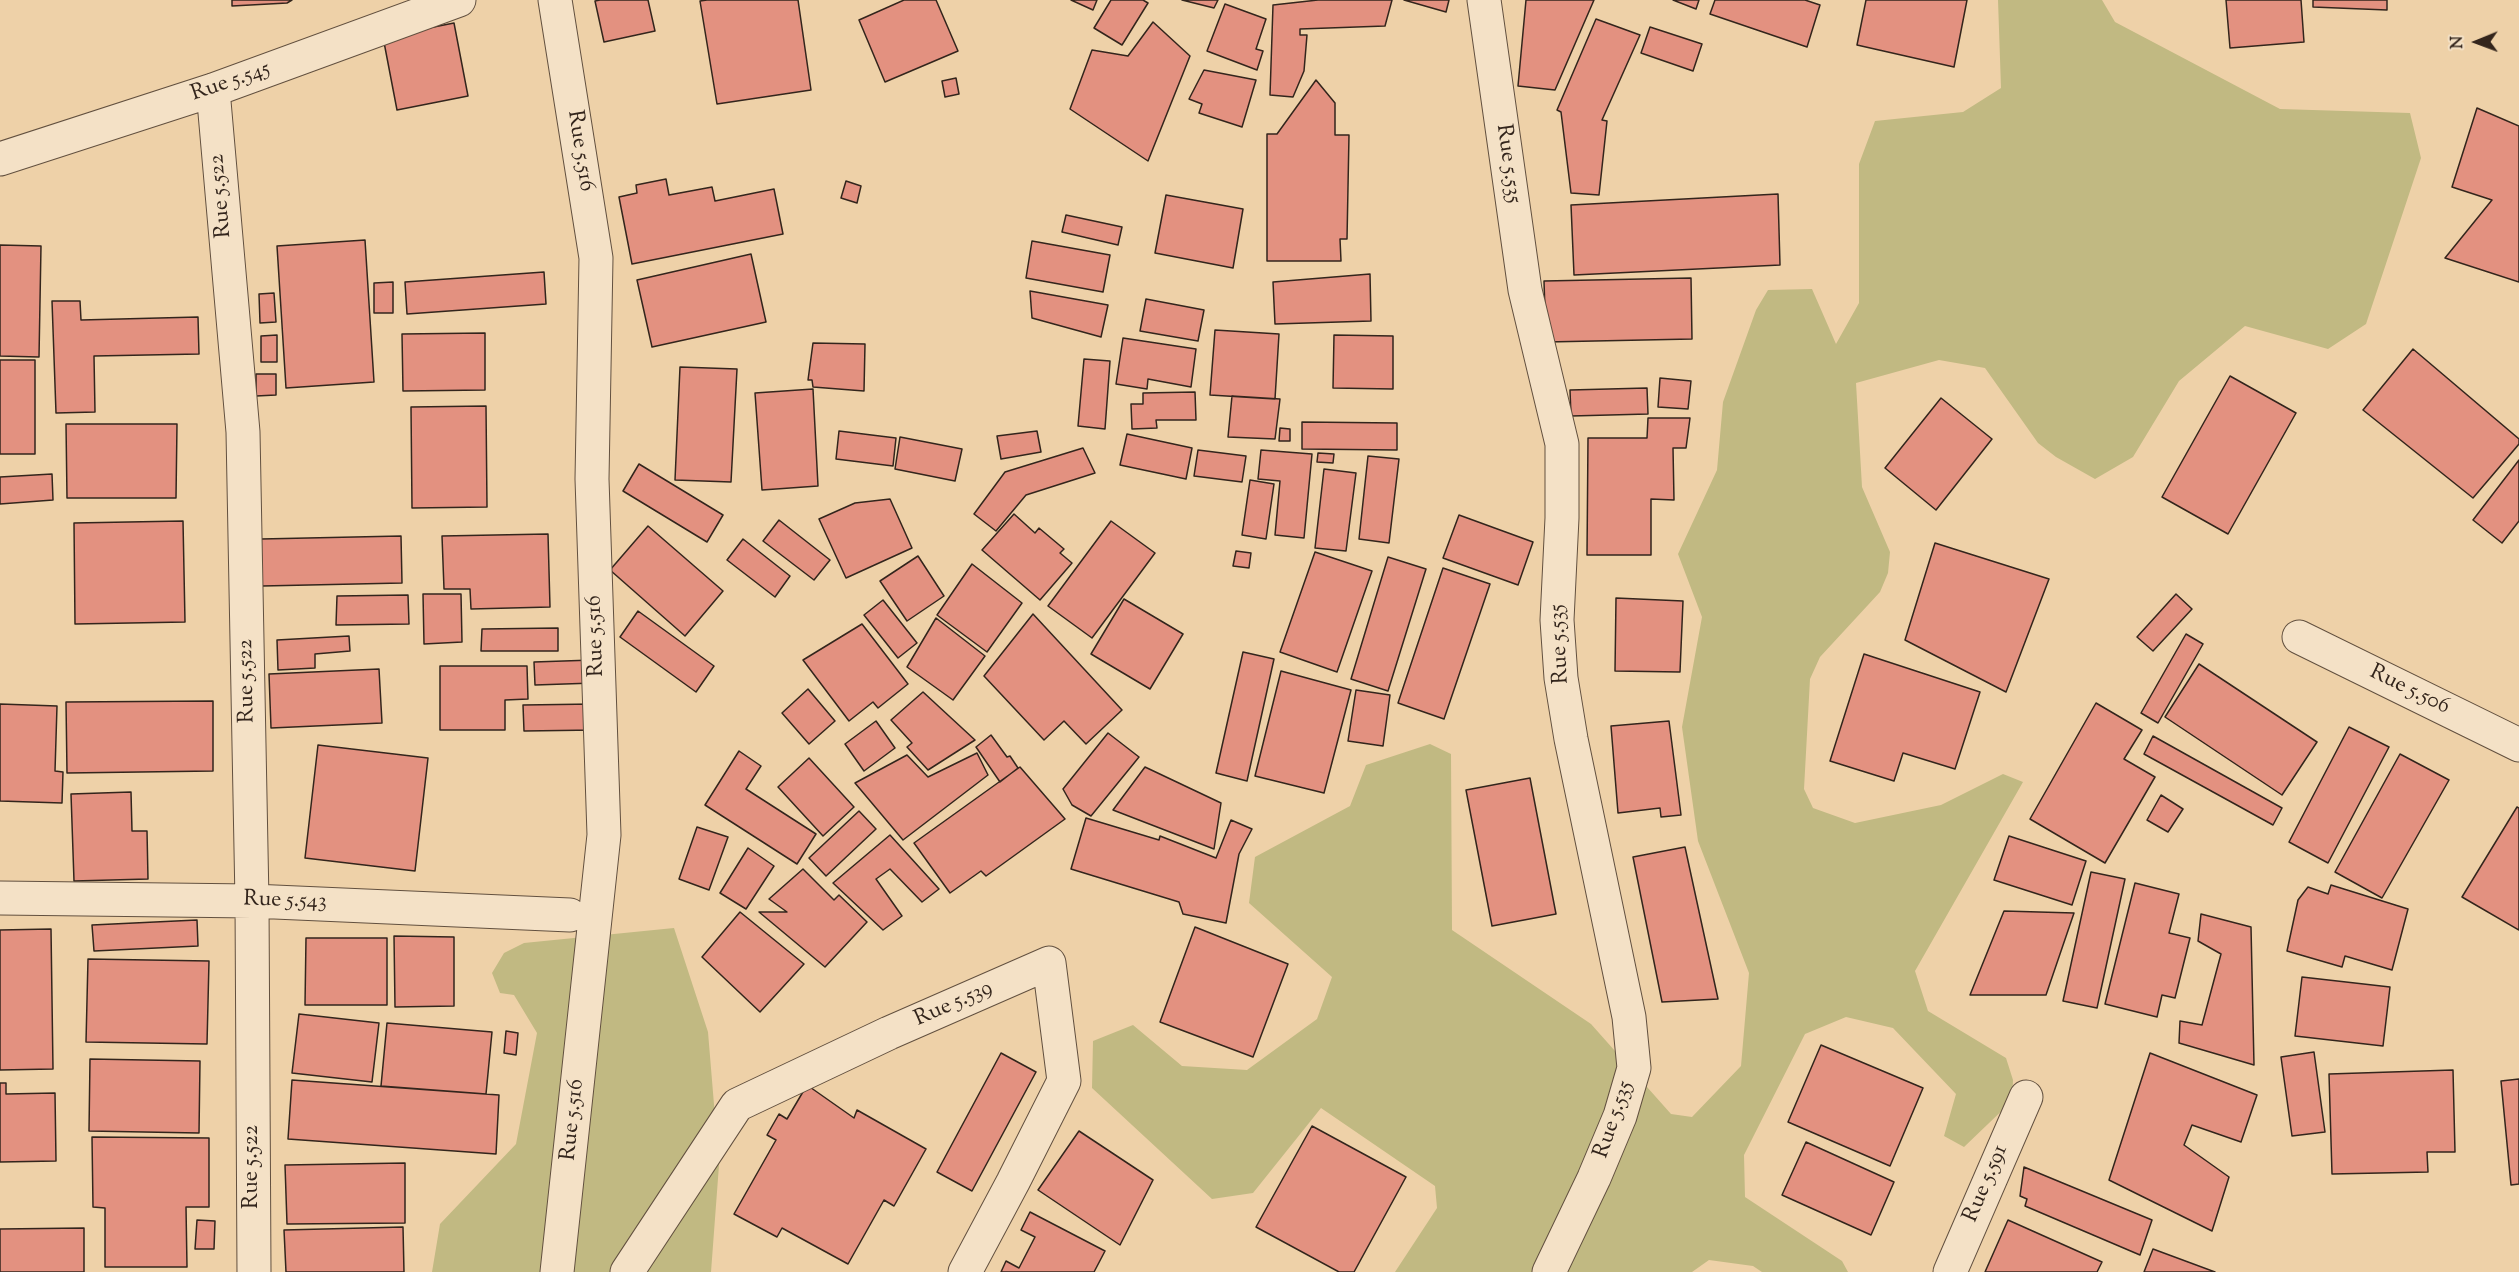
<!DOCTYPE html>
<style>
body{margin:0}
#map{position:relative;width:2519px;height:1272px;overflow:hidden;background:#eed1a8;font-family:"Sorts Mill Goudy",serif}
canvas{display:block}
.north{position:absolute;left:2447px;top:12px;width:60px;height:60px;-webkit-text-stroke:4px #f4e1c6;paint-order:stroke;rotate:269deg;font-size:16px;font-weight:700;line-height:24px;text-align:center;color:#33251c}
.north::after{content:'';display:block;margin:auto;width:21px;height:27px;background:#33251c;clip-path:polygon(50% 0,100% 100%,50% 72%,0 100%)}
</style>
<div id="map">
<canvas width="2519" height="1272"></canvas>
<div class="north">N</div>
</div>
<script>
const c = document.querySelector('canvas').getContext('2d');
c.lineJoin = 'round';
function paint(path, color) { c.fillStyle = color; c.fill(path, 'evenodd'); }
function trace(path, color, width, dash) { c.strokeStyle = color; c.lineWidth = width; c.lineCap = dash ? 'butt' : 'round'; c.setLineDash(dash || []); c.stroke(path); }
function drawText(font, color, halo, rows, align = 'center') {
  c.font = font + ' "Sorts Mill Goudy",serif'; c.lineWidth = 5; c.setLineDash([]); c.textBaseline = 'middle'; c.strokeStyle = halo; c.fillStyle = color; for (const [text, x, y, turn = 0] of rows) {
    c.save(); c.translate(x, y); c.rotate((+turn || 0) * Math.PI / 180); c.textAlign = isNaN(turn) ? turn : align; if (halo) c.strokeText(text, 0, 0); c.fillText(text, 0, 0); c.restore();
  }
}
paint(new Path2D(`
 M1998 0H2102L2115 22 2280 109 2410 113 2421 158 2366 324 2328 349 2245 326 2179 381 2133 457 2095 479 2056 457 2038 443 1985 368 1939 360 1856 383 1862 487 1890 552 1888 573 1880 592 1820 657 1810 679 1804 789 1813 808 1855 823 1941 805 2003 774 2023 782 1915 971 1928 1011 2006 1058 2013 1080 2012 1101 1964 1147 1944 1136 1956 1094 1893 1028 1846 1017 1805 1034 1744 1155 1745 1197 1842 1261 1848 1272H1762L1753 1266 1709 1260 1692 1272H1395L1437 1208 1435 1186 1321 1108 1253 1193 1212 1199 1092 1088 1093 1041 1133 1025 1182 1066 1247 1070 1317 1019 1332 977 1249 903 1255 857 1350 806 1366 765 1430 744 1451 754 1452 930 1591 1024 1671 1114 1692 1117 1741 1066 1749 973 1698 841 1682 727 1702 617 1678 554 1717 470 1723 402 1756 310 1768 290 1812 289 1836 344 1859 303V164L1875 121 1963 112 2001 88Z
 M674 928 708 1032 719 1165 711 1272H432L440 1224 516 1144 537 1033 514 995 500 993 492 973 504 953 524 943Z`), '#c1b982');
const building = new Path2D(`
 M232 0H292L287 3 232 6Z
 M600 0H648L655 31 604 42 595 1Z
 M707 0H798L811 90 717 104 700 1Z
 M904 0H936L958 51 885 82 859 20Z
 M1071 0H1097L1093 10Z
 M1111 0H1143L1148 3 1122 45 1094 28Z
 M1182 0H1218L1214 8Z
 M1318 0H1392L1385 26 1300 29V35H1307L1304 71 1293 97 1270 95 1273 5Z
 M1404 0H1449L1446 12Z
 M1526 0H1594L1555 90 1518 86Z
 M1673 0H1699L1696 9Z
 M1715 0H1805L1820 5 1807 47 1710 14Z
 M1866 0H1967L1954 67 1857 45Z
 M2226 0H2301L2304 42 2230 48Z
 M2313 0H2387V10L2313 7Z
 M1225 4 1266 19 1256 49 1263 51 1257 70 1207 51Z
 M1596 19 1640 35 1602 120 1607 121 1599 195 1571 193 1561 112 1557 110Z
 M1153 22 1190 56 1148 161 1070 109 1092 50 1128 56Z
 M454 23 468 96 397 110 383 37Z
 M1650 27 1702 44 1693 71 1641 53Z
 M1204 70 1256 80 1242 127 1199 113 1202 104 1189 99Z
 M956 78 959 94 945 97 942 81Z
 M1316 80 1335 103V135H1349L1347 239H1340L1341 261H1267V134H1277Z
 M2477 108 2519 126V282L2445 258 2492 200 2452 187Z
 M666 179 669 195 712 187 715 201 774 189 783 234 632 264 619 197 637 193 636 185Z
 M846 181 861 186 857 203 841 198Z
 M1778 194 1780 265 1574 275 1571 205Z
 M1166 195 1243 209 1233 268 1155 253Z
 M1066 215 1122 227 1118 245 1062 232Z
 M365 240 374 382 286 388 277 246Z
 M1032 241 1110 255 1103 292 1026 278Z
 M0 245 41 246 39 357 0 356Z
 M751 254 766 322 652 347 637 280Z
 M544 272 546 304 407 314 405 282Z
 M1370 274 1371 321 1275 324 1273 282Z
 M1691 278 1692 339 1546 342 1544 281Z
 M393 282V313H374V283Z
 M1030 291 1108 305 1101 337 1032 318Z
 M274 293 276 322 260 323 259 294Z
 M1146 299 1204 310 1198 341 1140 331Z
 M52 301H80L81 320 198 317 199 354 94 356 95 412 56 413Z
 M1215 330 1279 334 1275 399 1210 395Z
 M485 333V390L403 391 402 334Z
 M277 335V362H261V336Z
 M1334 335 1393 336V389L1333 388Z
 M1123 338 1196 349 1191 387 1148 379 1147 389 1116 384Z
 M813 343 865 344 864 391 813 387 812 380H808Z
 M2413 349 2519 439V444L2473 498 2363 410Z
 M1084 359 1110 361 1105 429 1078 426Z
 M0 360H35V454H0Z
 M680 367 737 369 731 482 675 480Z
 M256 374H276V395L256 396Z
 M2230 376 2296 413 2228 534 2162 497Z
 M1660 378 1691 381 1688 409 1658 407Z
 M1647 388 1648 414 1571 416 1570 390Z
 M813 389 818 486 762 490 755 393Z
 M1195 392 1196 420H1156L1157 428 1132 429 1131 404H1143V393Z
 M1232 396 1280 399 1275 439 1228 437Z
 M1941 398 1992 439 1936 510 1885 468Z
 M486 406 487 507 412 508 411 407Z
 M1648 418H1690L1686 448H1673L1674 500 1651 499V555H1587L1588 438H1647Z
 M1302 422 1397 423V450L1302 449Z
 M66 424H177L176 498H67Z
 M1280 428 1290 429V441H1279Z
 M839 431 896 438 893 466 836 459Z
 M1037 431 1041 452 1001 459 997 436Z
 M1127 434 1192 448 1186 479 1120 465Z
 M900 437 962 449 955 481 895 469Z
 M1083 448 1095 473 1026 495 996 531 974 514 1005 472Z
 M1198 450 1246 456 1242 482 1194 476Z
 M1261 450 1312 454 1304 538 1275 535 1280 481 1258 479Z
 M1318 453 1334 454 1333 463 1317 462Z
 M1368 456 1399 459 1389 543 1359 539Z
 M2519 460V521L2502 543 2473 520Z
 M639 464 723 515 707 542 623 491Z
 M1324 469 1356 473 1346 551 1315 548Z
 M52 474 53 500 0 504V477Z
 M1250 480 1274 484 1266 539 1242 535Z
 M890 499 912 548 846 578 819 519 855 503Z
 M1014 514 1035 533 1039 528 1064 549 1060 553 1072 563 1040 600 982 550Z
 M1459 515 1533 542 1518 585 1443 558Z
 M779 520 830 560 814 580 763 541Z
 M183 521 185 622 75 624 74 523Z
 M1111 521 1155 553 1092 638 1048 606Z
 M648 526 723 591 685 636 610 570Z
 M548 534 550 607 471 609 470 589H444L442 536Z
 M401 536 402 583 262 586 261 539Z
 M743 539 790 576 775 597 727 560Z
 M1935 543 2049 579 2006 692 1905 640Z
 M1236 551 1251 553 1249 568 1233 566Z
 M1315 552 1372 571 1337 672 1280 652Z
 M918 556 944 596 907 621 880 581Z
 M1388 557 1426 569 1388 691 1351 679Z
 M972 564 1022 603 987 652 937 615Z
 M1443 568 1490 584 1444 719 1398 703Z
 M423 594H461L462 642 424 644Z
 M2176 594 2192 609 2153 651 2137 637Z
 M408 595 409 624 336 625 337 596Z
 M1616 598 1683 601 1680 672 1615 671Z
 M1124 599 1183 634 1150 689 1091 654Z
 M883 600 917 643 898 658 864 615Z
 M638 611 714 666 696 692 620 637Z
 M1033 614 1122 710 1086 744 1064 721 1044 740 984 676Z
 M936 618 985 656 953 700 907 667Z
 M862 624 908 684 878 708 873 702 849 721 803 660Z
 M558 628V651H481L482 629Z
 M2186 634 2203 644 2158 723 2141 713Z
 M349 636 350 651 315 654V668L278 670 277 640Z
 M1243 652 1274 659 1247 781 1216 773Z
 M1864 654 1980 692 1955 769 1903 753 1894 781 1830 761Z
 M593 660 594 683 535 685 534 662Z
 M2199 664 2317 742 2282 795 2165 717Z
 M440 666H527L528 699 505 700V730H440Z
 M379 669 382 723 271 728 269 674Z
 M1281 671 1351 690 1324 793 1255 776Z
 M808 689 835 721 809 744 782 713Z
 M1356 690 1390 695 1383 746 1348 741Z
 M923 692 975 740 928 770 907 747 912 743 891 720Z
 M213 701V771L67 773 66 702Z
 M2096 703 2142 730 2124 759 2155 777 2105 863 2030 819Z
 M0 704 57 706 55 771 63 772 62 803 0 801Z
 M594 704 595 730 524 731 523 705Z
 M876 721 895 748 864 771 845 744Z
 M1669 721 1681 815 1661 817 1660 808 1618 813 1611 726Z
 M2349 727 2389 747 2328 863 2289 842Z
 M1108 733 1139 757 1091 816 1072 805 1063 789Z
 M991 735 1007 757 1010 756 1018 768 1000 782 976 747Z
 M2153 736 2282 808 2273 825 2144 754Z
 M318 745 428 758 415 871 305 858Z
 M739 751 761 766 746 789 816 834 797 864 705 805Z
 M977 753 988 775 903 840 855 783 907 755 928 777Z
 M2400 754 2449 780 2382 898 2335 872Z
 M809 758 854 807 823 836 778 787Z
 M1020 767 1065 819 986 876 981 871 950 893 914 843Z
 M1145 767 1221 803 1214 849 1113 810Z
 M1530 778 1556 914 1492 926 1466 790Z
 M131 792 132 831H147L148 879 74 881 71 794Z
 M2161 795 2183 809 2168 832 2147 820Z
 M2517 807 2519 808V930L2462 897Z
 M859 811 876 829 826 876 809 858Z
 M1086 818 1159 840 1160 836 1216 858 1231 820 1252 829 1239 854 1226 923 1183 914 1179 902 1071 869Z
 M697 827 728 837 709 890 679 879Z
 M890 835 939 889 922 902 890 869 876 879 902 916 883 930 833 883Z
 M2009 836 2086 861 2072 905 1994 880Z
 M1685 847 1718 999 1662 1002 1633 857Z
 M748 848 774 866 746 909 720 893Z
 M803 869 834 900 839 895 867 922 825 967 759 912H787L769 899Z
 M2091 872 2125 879 2097 1008 2063 1001Z
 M2135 883 2179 894 2169 933 2190 938 2175 998 2162 995 2157 1017 2105 1004Z
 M2331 885 2408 909 2392 970 2345 956 2342 967 2287 951 2298 900 2308 887 2328 894Z
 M2004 911 2074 913 2046 995H1970Z
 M740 912 804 964 760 1012 702 957Z
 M2201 914 2251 927 2254 1065 2179 1043 2180 1021 2202 1025 2221 954 2198 941Z
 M197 920 198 946 94 951 92 925Z
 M1195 927 1288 964 1253 1057 1160 1022Z
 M51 929 53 1069 0 1070V930Z
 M394 936 454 937V1006L395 1007Z
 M306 938H387V1005H305Z
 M88 959 209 961 207 1044 86 1042Z
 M2302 977 2390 987 2383 1046 2295 1036Z
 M299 1014 379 1023 372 1082 292 1073Z
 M387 1023 492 1032 486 1094 381 1086Z
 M506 1031 518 1033 516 1055 504 1053Z
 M1821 1045 1923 1088 1890 1166 1788 1122Z
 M2314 1052 2325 1132 2292 1136 2281 1057Z
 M1001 1053 1036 1072 972 1191 937 1172Z
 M2150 1053 2257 1095 2241 1142 2192 1125 2184 1145 2229 1177 2212 1231 2109 1180Z
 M90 1059 200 1061 199 1133 89 1131Z
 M2453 1070 2455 1152H2427L2428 1172 2332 1174 2329 1074Z
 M2519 1079V1184L2511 1185 2501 1081Z
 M292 1080 499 1095 496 1154 288 1139Z
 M0 1083H6V1094L55 1093 56 1161 0 1162Z
 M807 1085 854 1118 857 1110 926 1149 894 1206 884 1200 848 1264 782 1228 777 1237 734 1214 776 1140 767 1135 779 1114 787 1119Z
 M1312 1126 1406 1177 1354 1272H1339L1256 1227Z
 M1079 1131 1153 1180 1120 1245 1038 1190Z
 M92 1137 209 1138V1207H186L187 1267H105V1208L93 1207Z
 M1806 1142 1894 1182 1871 1235 1782 1195Z
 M405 1163V1223L287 1224 285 1165Z
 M2024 1167 2152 1220 2140 1255 2025 1206 2027 1199 2020 1196Z
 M1030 1212 1105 1251 1094 1272H1001L1006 1261 1019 1268 1035 1237 1021 1230Z
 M197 1220 215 1221 214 1249H195Z
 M2008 1220 2102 1262 2097 1272H1985Z
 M403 1227 404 1272H286L284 1230Z
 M84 1228V1272H0V1229Z
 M2153 1249 2215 1272H2144Z`);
paint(building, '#e39180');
trace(building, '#33251c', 1.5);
const minor = new Path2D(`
 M555 0 596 258 592 479 604 835 557 1272
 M1484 0 1525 290 1562 444V518L1557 620 1561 678 1571 739 1629 1017 1634 1068 1620 1116 1594 1178 1549 1272
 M213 90 243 432 252 901 254 1272
 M0 159 213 90 459 0
 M2299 637 2519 745
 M0 898 252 901 570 915
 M627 1272 737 1105 889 1033 1049 963 1064 1081 1013 1182 965 1272
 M1950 1272 2026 1097`);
trace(minor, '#62503f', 35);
trace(minor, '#f4e1c6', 33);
drawText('22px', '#33251c', '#f4e1c6', [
 ["Rue 5.545",231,83,-19],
 ["Rue 5.516",579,151,81],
 ["Rue 5.535",1507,164,82],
 ["Rue 5.522",222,196,-95],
 ["Rue 5.516",597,636,-92],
 ["Rue 5.535",1561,644,-93],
 ["Rue 5.522",248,681,-91],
 ["Rue 5.506",2409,691,26],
 ["Rue 5.543",285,902,2],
 ["Rue 5.539",954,1005,-24],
 ["Rue 5.516",574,1120,-84],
 ["Rue 5.535",1615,1120,-71],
 ["Rue 5.522",253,1167,-90],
 ["Rue 5.591",1987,1184,-67]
]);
</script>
